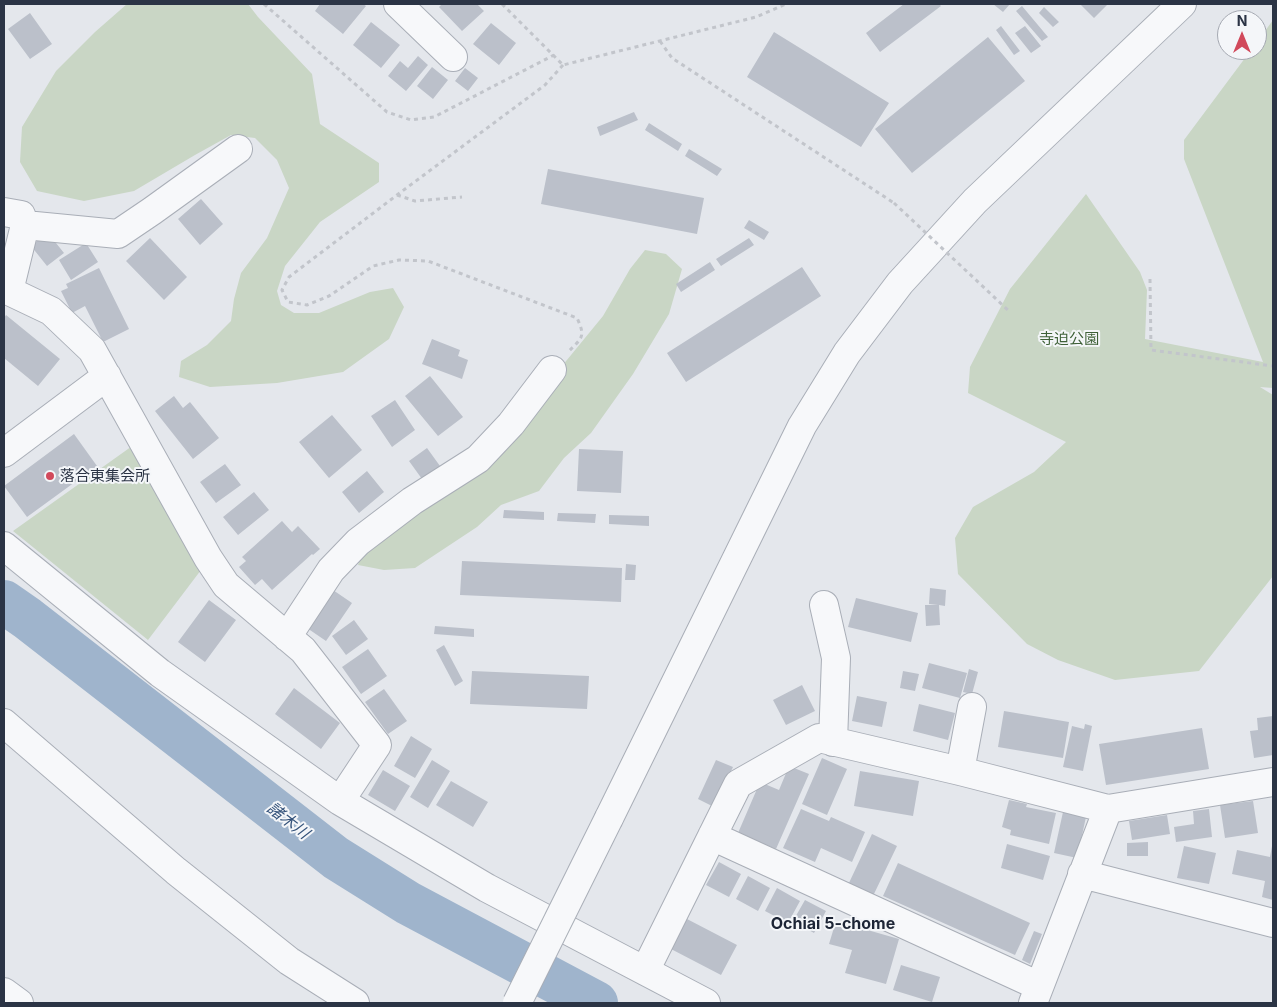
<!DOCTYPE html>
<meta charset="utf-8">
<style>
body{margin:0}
#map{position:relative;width:1277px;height:1007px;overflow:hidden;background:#e4e7ec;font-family:Inter,sans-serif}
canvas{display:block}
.frame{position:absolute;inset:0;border:5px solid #2b3445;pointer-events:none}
.north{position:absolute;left:1217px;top:10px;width:50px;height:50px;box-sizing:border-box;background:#f4f6f9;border:1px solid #a4a8b1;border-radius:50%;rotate:0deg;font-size:14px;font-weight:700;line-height:20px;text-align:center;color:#2b3445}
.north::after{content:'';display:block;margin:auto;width:18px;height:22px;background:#d1495b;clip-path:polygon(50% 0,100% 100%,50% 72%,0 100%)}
</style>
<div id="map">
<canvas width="1277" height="1007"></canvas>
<div class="frame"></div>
<div class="north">N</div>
</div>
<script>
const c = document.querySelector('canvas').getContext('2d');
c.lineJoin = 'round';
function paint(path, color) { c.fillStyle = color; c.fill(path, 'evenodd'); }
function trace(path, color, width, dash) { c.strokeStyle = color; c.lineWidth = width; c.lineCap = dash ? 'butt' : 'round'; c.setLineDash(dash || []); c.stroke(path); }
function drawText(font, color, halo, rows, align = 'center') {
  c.font = font + ' Inter,"Noto Sans JP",sans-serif'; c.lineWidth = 4; c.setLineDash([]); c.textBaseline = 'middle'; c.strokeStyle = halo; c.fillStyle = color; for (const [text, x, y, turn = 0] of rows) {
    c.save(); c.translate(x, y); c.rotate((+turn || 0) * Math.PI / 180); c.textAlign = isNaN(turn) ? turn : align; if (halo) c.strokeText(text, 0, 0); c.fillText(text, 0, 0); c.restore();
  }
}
paint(new Path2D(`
 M127 4H248L258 17 312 74 320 124 379 163V182L320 222 285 266 277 291 281 305 294 313H319L370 292 393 288 404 307 389 339 343 372 277 383 210 387 179 377 181 361 207 345 231 321 234 299 241 273 267 238 289 188 277 160 255 138 231 135 195 155 134 191 84 201 37 191 20 162 22 127 56 71 95 32Z
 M1273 20V388L1260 387 1273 395V576L1199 671 1115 680 1058 660 1027 644 958 574 955 538 973 507 1034 472 1066 442 968 393 970 367 1010 289 1086 194 1140 272 1147 290 1145 339 1263 362 1184 159V140L1251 50H1257V42Z
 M645 250 666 254 682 269 669 314 633 374 591 433 564 458 539 491 501 505 477 527 415 568 384 570 358 565 362 554 562 366 603 316 630 269Z
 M135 444 201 570 148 640 13 531Z`), '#c9d6c5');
trace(new Path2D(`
 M4 602 27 618 336 858 408 903 596 1003`), '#9fb4cc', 44);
paint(new Path2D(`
 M320 4H363L366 6 343 34 315 11Z
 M442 4H477L484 11 462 31 439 7Z
 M904 4H939L941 6 880 52 866 33Z
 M993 4H1010L1003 12Z
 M1080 4H1108L1094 18Z
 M1022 6 1048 37 1042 41 1016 11Z
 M1044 7 1059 22 1053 27 1039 13Z
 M30 13 52 44 30 59 8 29Z
 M371 22 400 45 381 68 353 45Z
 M491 23 516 43 499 65 473 44Z
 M1001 26 1020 51 1014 55 996 30Z
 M1025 26 1041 46 1031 53 1015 33Z
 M774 32 889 103 861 147 747 77Z
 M988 37 1025 81 912 173 875 129Z
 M418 56 428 65 406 91 388 76 400 61 408 68Z
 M432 67 448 80 433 99 417 86Z
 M465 68 478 78 468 91 455 81Z
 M634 112 638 120 600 136 597 127Z
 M649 123 682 144 678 151 645 130Z
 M689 149 722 169 717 176 685 156Z
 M548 169 704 198 697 234 541 204Z
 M201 199 223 224 200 245 178 219Z
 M749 220 769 232 764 240 744 228Z
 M48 233 64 253 47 266 31 246Z
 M150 238 187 277 164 300 126 261Z
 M749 238 754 245 721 266 716 259Z
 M86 243 98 262 71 280 59 260Z
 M710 262 715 270 681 292 676 284Z
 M802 267 821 296 686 382 667 353Z
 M99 268 129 329 103 342 85 306 72 313 61 291 68 288 66 284Z
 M6 315 60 359 38 386 4 358V318Z
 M432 339 460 350 458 356 468 360 462 379 422 364Z
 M430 376 463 417 438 436 405 396Z
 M174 396 183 408 190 402 219 438 193 459 155 411Z
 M395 400 415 430 392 447 371 416Z
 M332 415 362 450 329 478 299 442Z
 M74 434 97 466 27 517 4 486Z
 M427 448 440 466 422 479 409 461Z
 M579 449 623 451 621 493 577 491Z
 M225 464 241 485 216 503 200 482Z
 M367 471 384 492 359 513 342 492Z
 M254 492 269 510 238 535 223 517Z
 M504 510 544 512V520L503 518Z
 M558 513 596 514 595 523 557 521Z
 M609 515 649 516V526L609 524Z
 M282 521 292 532 298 526 320 549 313 555 312 554 272 590 262 579 255 585 239 567 246 561 242 557Z
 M462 561 622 568 621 602 460 595Z
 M626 564 636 565 635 580H625Z
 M930 588 946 590 945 606 939 605 940 625 926 626 925 605H938L929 604Z
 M333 590 352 603 326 641 307 628Z
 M856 598 918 613 911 642 848 627Z
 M209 600 236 620 205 662 178 642Z
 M354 620 368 639 346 655 332 636Z
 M435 626 474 629V637L434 634Z
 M444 645 463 681 455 686 436 650Z
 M368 649 387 676 361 694 342 667Z
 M929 663 967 673 960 698 922 688Z
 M969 669 978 672 972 694 963 692Z
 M472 671 589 676 587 709 470 704Z
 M903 671 919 674 915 691 900 688Z
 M802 685 815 711 786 725 773 700Z
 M294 688 340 723 321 749 275 714Z
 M384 689 407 721 388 734 365 702Z
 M857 696 887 702 882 727 852 721Z
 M919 704 955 713 948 740 913 731Z
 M1004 711 1069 722 1063 758 998 747Z
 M1273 716V755L1254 758 1250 731 1258 730 1257 718Z
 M1085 724 1092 726 1083 771 1063 767 1072 726 1084 729Z
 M1202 728 1209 769 1106 785 1099 744Z
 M411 736 432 749 415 778 394 766Z
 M822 758 847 769 827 815 802 804Z
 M432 760 450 771 428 808 410 797Z
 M716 760 733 767 714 807 698 799Z
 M789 766 809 774 776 849 738 833 760 782 779 790Z
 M383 770 410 786 395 811 368 795Z
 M860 771 919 781 913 816 854 806Z
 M451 781 488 802 473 827 436 805Z
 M1009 800 1027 804 1026 807 1056 813 1049 844 1010 835 1011 830 1002 827Z
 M1253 801 1258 833 1225 838 1220 805Z
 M801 809 829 821 831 817 865 832 852 862 821 848 815 862 783 848Z
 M1209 809 1212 837 1176 842 1174 827 1194 824 1193 811Z
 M1063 812 1086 817 1077 858 1054 853Z
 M1167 815 1170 834 1132 840 1129 821Z
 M872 834 897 846 873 896 848 885Z
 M1148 842V856H1127V843Z
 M1007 844 1050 856 1043 880 1001 868Z
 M1184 846 1216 853 1209 884 1177 878Z
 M1272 846H1273V900L1262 897 1265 881 1232 874 1237 850 1270 857Z
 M719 862 741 874 729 897 706 885Z
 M898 863 1030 923 1015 955 883 896Z
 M748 876 770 888 758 911 736 899Z
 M777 888 800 901 788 923 765 911Z
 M805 900 826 911 814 933 793 921Z
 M687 919 737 945 721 975 671 949Z
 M836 921 899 939 886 984 845 973 852 950 829 944Z
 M1034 931 1042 934 1030 964 1022 960Z
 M901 965 940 977 932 1002 893 990Z`), '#bbc0ca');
const minor = new Path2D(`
 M398 4 453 57
 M4 212 21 215 25 225 9 291
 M25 225 118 234 152 211 238 149
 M4 290 9 291 51 311 92 350 208 558 226 585 303 650 377 745 340 801
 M4 453 107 376
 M4 546 160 673 340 801 487 888 706 1003
 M824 605 836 658 833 742
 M287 637 331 570 358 542 412 501 478 459 511 424 552 370
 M4 723 176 871 289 961 355 1003
 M960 771 972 707
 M609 818 802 426 847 353 900 283 975 201 1182 4
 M712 836 1039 986
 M1082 874 1273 923
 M645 971 738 784 819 738 960 771 1108 809 1273 782
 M4 992 19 1003
 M1033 1003 1108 809`);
trace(minor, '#a9aeb7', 30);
trace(new Path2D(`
 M264 4 387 112 411 120 434 117 554 55
 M502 4 563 65 756 17 786 4
 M660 41 672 58 894 203
 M563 65 545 85 397 195 289 277 282 290 288 302 307 305 329 296 373 266 399 260 428 261 577 318C586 337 582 338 568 352
 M397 195 415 201 462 197
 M1150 279 1151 350 1273 366`), '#c2c5cb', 3, [4, 4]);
trace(minor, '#f7f8fa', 28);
const minorBridge = new Path2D(`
 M517 1003 609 818`);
trace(minorBridge, '#a9aeb7', 30, []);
trace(new Path2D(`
 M894 203 1010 312`), '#c2c5cb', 3, [4, 4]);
trace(minorBridge, '#f7f8fa', 28);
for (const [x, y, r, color] of [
 [50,476,5,"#d1495b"]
]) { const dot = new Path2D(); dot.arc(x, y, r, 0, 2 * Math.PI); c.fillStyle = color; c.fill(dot); trace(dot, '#f4f6f9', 2); }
drawText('15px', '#3f6138', '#f4f6f9', [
 ["寺迫公園",1069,339]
]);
drawText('15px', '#2b3445', '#f4f6f9', [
 ["落合東集会所",60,476]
], 'left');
drawText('italic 16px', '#34527a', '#f4f6f9', [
 ["諸木川",288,821,38]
]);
drawText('bold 16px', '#1d2536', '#f4f6f9', [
 ["Ochiai 5-chome",833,924]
]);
</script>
